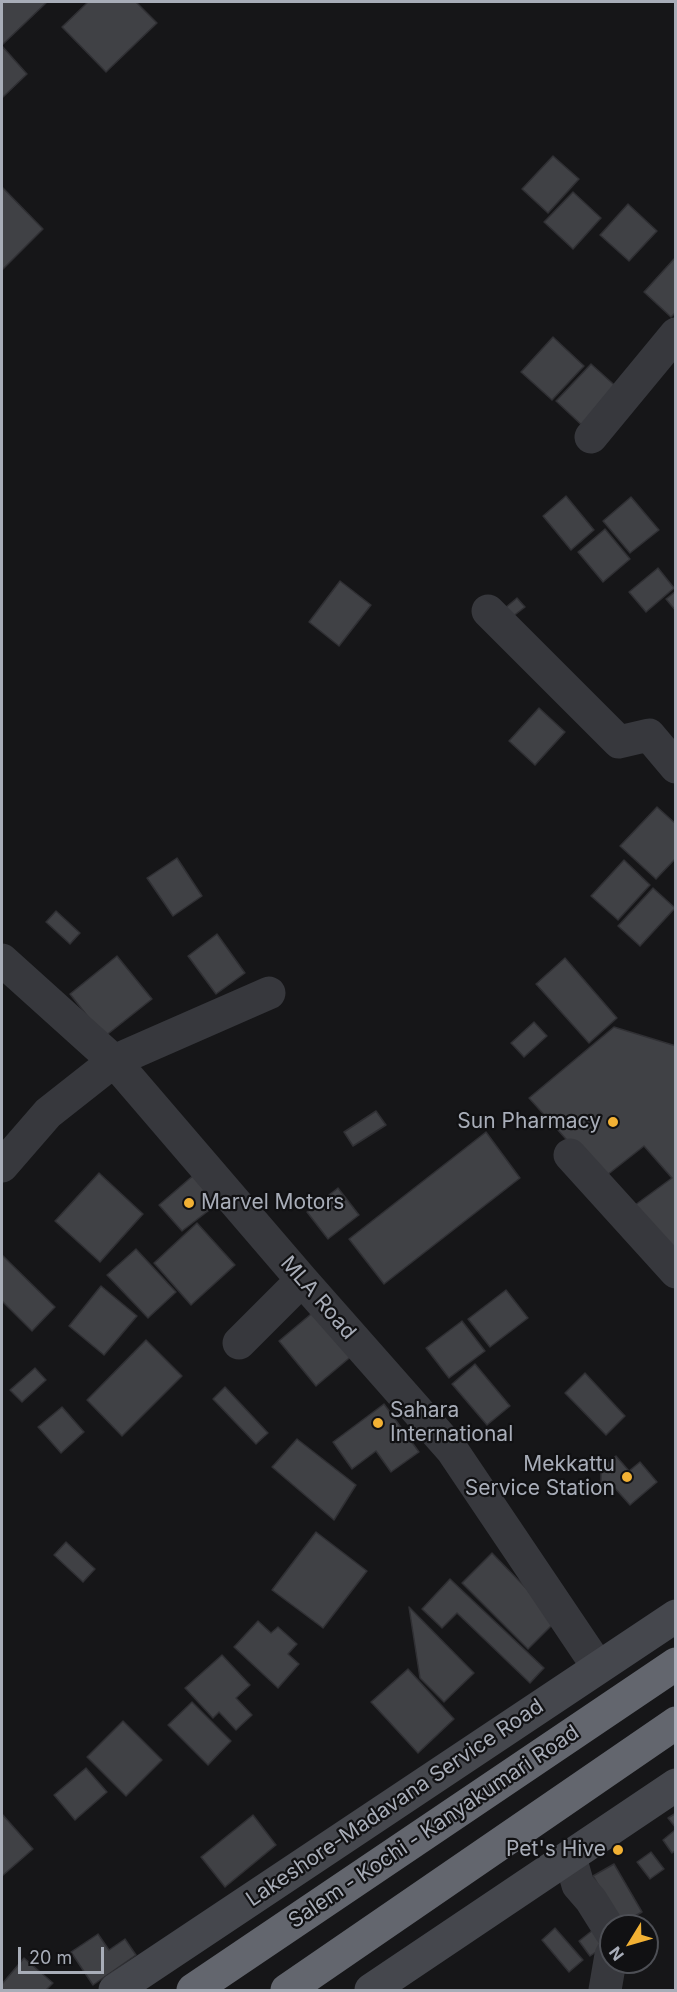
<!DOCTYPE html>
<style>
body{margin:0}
#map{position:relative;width:677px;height:1992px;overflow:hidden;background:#161618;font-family:Inter,sans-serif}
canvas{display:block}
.frame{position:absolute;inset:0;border:3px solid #a8adb8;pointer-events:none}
.north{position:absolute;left:599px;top:1914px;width:60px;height:60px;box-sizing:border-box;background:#111113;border:2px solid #4d4f55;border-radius:50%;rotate:233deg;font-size:16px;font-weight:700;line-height:24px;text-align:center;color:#a8adb8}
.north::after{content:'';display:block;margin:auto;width:21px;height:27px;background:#f2b134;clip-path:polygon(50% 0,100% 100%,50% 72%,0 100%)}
.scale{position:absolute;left:18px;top:1947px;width:86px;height:27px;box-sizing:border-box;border:3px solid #a8adb8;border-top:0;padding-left:8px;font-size:18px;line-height:21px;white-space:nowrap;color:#a8adb8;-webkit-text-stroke:4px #111113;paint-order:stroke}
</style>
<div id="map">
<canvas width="677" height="1992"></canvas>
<div class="frame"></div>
<div class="north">N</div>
<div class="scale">20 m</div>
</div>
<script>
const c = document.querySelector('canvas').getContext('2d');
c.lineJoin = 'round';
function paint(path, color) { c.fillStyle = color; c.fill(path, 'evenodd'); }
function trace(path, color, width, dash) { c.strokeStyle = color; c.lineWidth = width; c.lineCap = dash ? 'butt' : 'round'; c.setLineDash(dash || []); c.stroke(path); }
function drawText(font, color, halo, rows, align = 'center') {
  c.font = font + ' Inter,sans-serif'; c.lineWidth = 4.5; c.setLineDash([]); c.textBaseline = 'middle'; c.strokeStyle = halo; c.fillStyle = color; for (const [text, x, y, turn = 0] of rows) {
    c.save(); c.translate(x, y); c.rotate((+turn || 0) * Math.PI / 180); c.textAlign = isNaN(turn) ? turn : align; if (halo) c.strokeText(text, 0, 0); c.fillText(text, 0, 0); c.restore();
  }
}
const building = new Path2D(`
 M2 2H47L2 45Z
 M88 2H136L157 23 106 72 62 27Z
 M2 46 27 74 3 97 2 96Z
 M553 156 579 179 548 213 522 189Z
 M2 187 43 229 2 270Z
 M573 192 601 218 573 249 544 222Z
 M628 204 657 231 629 261 600 235Z
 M674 259 676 261V312L671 317 644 292Z
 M553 337 584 366 552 400 521 372Z
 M591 364 621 391 586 429 556 401Z
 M566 496 594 530 571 550 543 516Z
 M631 497 659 530 630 553 603 521Z
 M605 529 630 559 603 582 578 552Z
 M658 568 674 588 646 612 629 592Z
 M340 581 371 605 339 646 309 622Z
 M676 591V611L666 599Z
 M517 598 525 607 512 617 505 608Z
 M539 708 565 732 535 765 509 741Z
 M657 807 676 824V858L656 879 620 846Z
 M177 858 202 896 173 916 147 878Z
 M624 860 650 885 618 920 591 896Z
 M653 888 675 908 640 946 618 926Z
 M56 911 80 933 70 944 46 922Z
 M217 934 245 973 216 994 188 956Z
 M117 956 152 999 104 1037 70 994Z
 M565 958 617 1018 589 1043 536 984Z
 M534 1022 547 1036 524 1057 511 1043Z
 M614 1027 676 1046V1256L631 1208 672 1178 644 1146 602 1179 529 1098Z
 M376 1111 386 1125 353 1146 344 1132Z
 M486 1132 520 1178 384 1284 349 1239Z
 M99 1173 143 1214 100 1262 55 1221Z
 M195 1174 221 1201 182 1231 159 1205Z
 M338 1188 359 1215 328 1239 307 1212Z
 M197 1223 235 1265 191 1305 154 1263Z
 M136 1249 176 1292 148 1318 107 1275Z
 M2 1255 55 1307 32 1331 2 1301Z
 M101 1286 137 1316 104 1355 69 1326Z
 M506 1290 528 1318 490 1347 468 1319Z
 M317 1309 354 1354 316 1386 279 1341Z
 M462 1321 485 1351 449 1378 426 1348Z
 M146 1340 182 1376 122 1436 87 1400Z
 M475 1364 510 1406 487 1425 452 1384Z
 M35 1368 46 1380 22 1402 10 1390Z
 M585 1373 625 1416 606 1435 565 1393Z
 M225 1387 268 1433 256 1444 213 1399Z
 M384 1404 419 1452 391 1472 376 1451 352 1469 333 1442Z
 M62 1407 84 1432 61 1453 38 1427Z
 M297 1439 356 1485 334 1520 272 1467Z
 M616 1456 629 1471 640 1462 657 1482 630 1505 613 1486 601 1482V1469Z
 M316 1532 367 1571 323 1628 272 1590Z
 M66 1542 95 1569 83 1582 54 1555Z
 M492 1553 557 1620 528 1649 462 1583Z
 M450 1579 544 1668 530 1683 457 1613 442 1628 422 1609Z
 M409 1607 474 1673 444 1702 420 1678Z
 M258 1621 271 1633 278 1627 297 1644 288 1654 299 1664 278 1688 234 1647Z
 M222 1655 250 1685 236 1698 252 1715 236 1730 219 1712 213 1718 185 1688Z
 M408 1669 454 1719 418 1753 371 1702Z
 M192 1702 231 1741 208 1765 168 1725Z
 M123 1721 162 1760 126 1796 87 1757Z
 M86 1768 107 1792 75 1820 54 1795Z
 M676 1813V1828L668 1818Z
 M2 1814 33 1849 2 1876Z
 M253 1815 276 1845 225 1887 201 1857Z
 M675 1830 676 1850 672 1853 663 1840Z
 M651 1852 664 1869 650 1879 637 1862Z
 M614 1864 642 1912 621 1924 593 1876Z
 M555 1928 583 1960 569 1972 542 1940Z
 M593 1930 605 1946 590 1956 579 1941Z
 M98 1934 109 1950 125 1939 136 1955 93 1985 71 1952Z
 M24 1958 53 1983 46 1990H2V1984Z`);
paint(building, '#404145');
trace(building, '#303034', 1.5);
trace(new Path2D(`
 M591 437 676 334
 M488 611 619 742 649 735 676 767
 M2 960 114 1061 302 1280 452 1450 598 1667
 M570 1155 676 1272
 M2 1166 48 1113 114 1061 269 993
 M239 1343 302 1280
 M570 1857 578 1885 591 1900 611 1932
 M605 1990 611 1955`), '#37383d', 33);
trace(new Path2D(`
 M115 1990 676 1616
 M371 1990 676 1785`), '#45474d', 33);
trace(new Path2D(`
 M193 1990 676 1664
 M287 1990 676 1723`), '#63666e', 33);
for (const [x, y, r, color] of [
 [613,1122,6,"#f2b134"],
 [189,1203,6,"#f2b134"],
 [378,1423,6,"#f2b134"],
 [627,1477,6,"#f2b134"],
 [618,1850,6,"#f2b134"]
]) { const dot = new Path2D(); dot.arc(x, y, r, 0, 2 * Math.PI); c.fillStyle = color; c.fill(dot); trace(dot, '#111113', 2); }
drawText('21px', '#a8adb8', '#111113', [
 ["Sun Pharmacy",601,1122],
 ["Marvel Motors",201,1203,"left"],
 ["Sahara",390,1411,"left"],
 ["International",390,1435,"left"],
 ["Mekkattu",615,1465],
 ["Service Station",615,1489],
 ["Pet's Hive",606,1850]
], 'right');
drawText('21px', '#a8adb8', '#111113', [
 ["MLA Road",318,1298,49],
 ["Lakeshore-Madavana Service Road",395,1803,-34],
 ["Salem - Kochi - Kanyakumari Road",434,1827,-34]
]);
</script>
